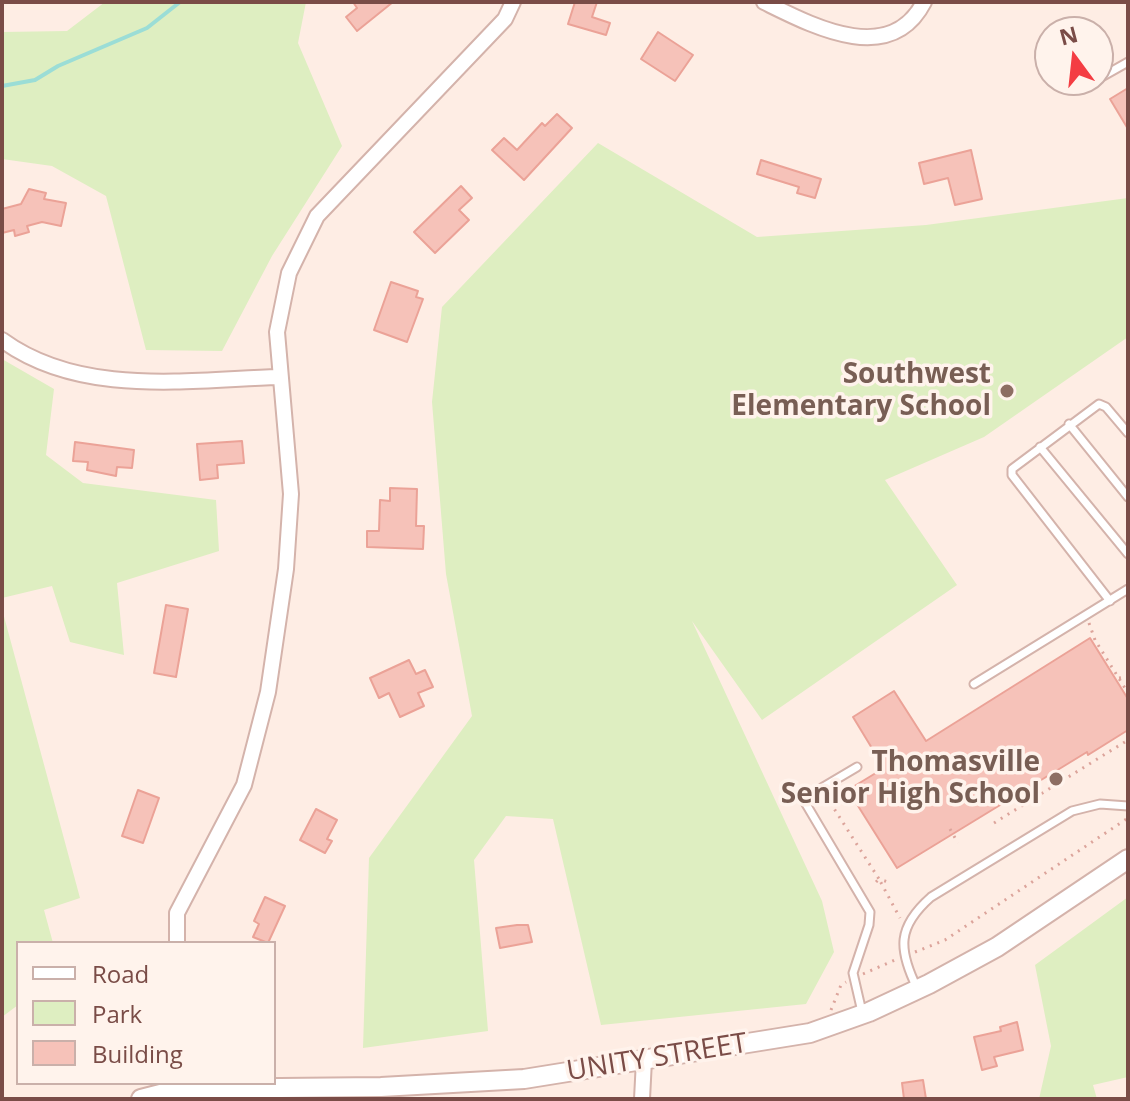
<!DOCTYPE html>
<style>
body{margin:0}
#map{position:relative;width:1130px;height:1101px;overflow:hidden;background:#feede4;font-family:"Open Sans",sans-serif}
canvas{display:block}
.frame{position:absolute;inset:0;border:4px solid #7a4c47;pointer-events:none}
.legend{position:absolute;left:16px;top:941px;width:260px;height:144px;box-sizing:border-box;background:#fff3ec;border:2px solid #cab0aa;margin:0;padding:10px 14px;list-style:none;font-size:24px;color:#7a4c47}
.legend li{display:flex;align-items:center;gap:16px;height:40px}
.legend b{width:40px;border:2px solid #cab0aa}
.north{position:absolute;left:1034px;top:16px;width:80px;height:80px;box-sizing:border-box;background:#fff3ec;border:2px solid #cab0aa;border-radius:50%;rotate:345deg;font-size:22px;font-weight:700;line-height:32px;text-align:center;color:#7a4c47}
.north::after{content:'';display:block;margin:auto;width:28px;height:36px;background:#f43d43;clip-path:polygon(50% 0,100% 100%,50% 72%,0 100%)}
</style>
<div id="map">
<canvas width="1130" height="1101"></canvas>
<div class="frame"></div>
<ul class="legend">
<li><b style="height:10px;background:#fff"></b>Road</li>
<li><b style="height:22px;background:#deeec1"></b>Park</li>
<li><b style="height:22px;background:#f6c2b9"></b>Building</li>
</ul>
<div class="north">N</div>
</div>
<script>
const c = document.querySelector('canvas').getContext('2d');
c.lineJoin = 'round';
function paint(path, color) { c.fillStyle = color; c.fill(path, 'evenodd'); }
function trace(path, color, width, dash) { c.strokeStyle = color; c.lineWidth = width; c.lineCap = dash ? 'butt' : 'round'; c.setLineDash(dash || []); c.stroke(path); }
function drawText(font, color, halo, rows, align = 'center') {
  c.font = font + ' "Open Sans",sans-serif'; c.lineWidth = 7; c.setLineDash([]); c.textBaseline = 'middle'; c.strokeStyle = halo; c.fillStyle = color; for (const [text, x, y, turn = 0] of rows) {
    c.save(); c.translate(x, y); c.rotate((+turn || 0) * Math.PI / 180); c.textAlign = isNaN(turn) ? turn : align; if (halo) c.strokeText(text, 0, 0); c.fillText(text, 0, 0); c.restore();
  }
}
paint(new Path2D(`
 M105 2H306L298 43 342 146 272 256 222 351 146 350 106 196 52 166 2 159V32L67 31Z
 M598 143 757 237 926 225 1128 198V337L984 437 885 480 957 585 762 720 692 621 822 901 834 952 806 1004 601 1025 553 819 506 816 474 860 488 1031 363 1048 369 858 472 716 446 574 432 402 442 307Z
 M2 359 54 389 46 455 83 483 216 500 219 551 117 583 124 655 70 642 52 586 2 598Z
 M2 609 80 898 44 910 53 943H18V1005L2 1017Z
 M1128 897V1077L1093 1085 1097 1099H1039L1051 1046 1035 965Z`), '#deeec1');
trace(new Path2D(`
 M2 86 35 80 58 66 147 28 180 2`), '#9bddd6', 4);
const building = new Path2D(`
 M353 2H393L357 31 346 17 357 8Z
 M575 2H597L592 17 610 23 606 35 568 24Z
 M658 32 693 55 675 81 641 59Z
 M1128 88V129L1110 99Z
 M557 114 572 128 524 180 492 150 504 138 517 150 542 123 545 126Z
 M971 150 982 199 955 205 948 178 924 184 919 163Z
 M761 160 821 179 815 198 797 193 799 187 757 174Z
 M461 186 472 198 459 210 469 220 435 253 414 232Z
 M29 189 46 193 44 199 66 203 61 226 42 222 27 226 29 232 15 236 14 230 2 233V209L21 204Z
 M391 282 418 291 416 297 423 299 407 342 374 330Z
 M242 441 244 463 217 465 218 478 200 480 197 444Z
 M75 442 134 450 132 468 117 467 116 476 87 470 88 462 73 461Z
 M390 488 417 489 416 526H424L423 549 367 547V531H379L380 500 390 501Z
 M166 605 188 609 176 677 154 673Z
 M1090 638 1128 699V730L1088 755 1087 752 897 868 848 790 884 768 853 717 894 691 926 741Z
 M409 660 416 674 425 670 433 687 418 693 424 706 400 717 389 693 379 698 370 678Z
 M138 790 159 798 143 843 122 836Z
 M316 809 337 820 327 839 332 841 325 853 300 840Z
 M265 897 285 906 268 943 253 937 259 924 254 921Z
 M517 925H528L532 942 500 948 496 928Z
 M1017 1022 1023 1050 994 1057 997 1066 982 1070 974 1037 1001 1031 1000 1027Z
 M923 1080 926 1099H904L902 1083Z`);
paint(building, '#f6c2b9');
trace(building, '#eba297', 2);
const service = new Path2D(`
 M1098 79 1128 62
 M1089 85 1097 80
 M1069 424 1128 497
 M1040 447 1128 554
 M1110 601 1012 475V469L1099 404 1106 407 1128 433
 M974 684 1128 589
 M857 767 803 799 870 912 869 925 853 973 862 1012
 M917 988C898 949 897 927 931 897L1072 811 1100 804 1128 806`);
const minor = new Path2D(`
 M764 2C811 25 890 68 924 2
 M2 340C80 397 187 380 278 377
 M177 943V913L244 785 268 692 286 569 291 494 277 332 289 273 317 216 505 19 513 2
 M642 1099 644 1060`);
const tertiary = new Path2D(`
 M141 1099 180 1089 381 1087 524 1079 810 1033 869 1012 929 984 997 947 1128 859`);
trace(service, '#d4b3ab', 11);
trace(minor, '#d4b3ab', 18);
trace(tertiary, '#d4b3ab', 22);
trace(new Path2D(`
 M1089 623 1095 640 1128 693
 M1119 678 1128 677
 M826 796 879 879 891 883
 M994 823 1128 740
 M950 829 958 843
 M876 882 879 879 900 918
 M915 952 945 940 1128 818
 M863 974 897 959
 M831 1010 841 985 846 982`), '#dca49b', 3, [2, 6]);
trace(service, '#fff', 7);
trace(minor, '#fff', 14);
trace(tertiary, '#fff', 18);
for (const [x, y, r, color] of [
 [1007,391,8,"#8d6e63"],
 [1056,779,8,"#8d6e63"]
]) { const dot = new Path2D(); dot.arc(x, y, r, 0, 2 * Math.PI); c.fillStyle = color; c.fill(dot); trace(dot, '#fff3ec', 3); }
drawText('bold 28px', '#785e54', '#fff3ec', [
 ["Southwest",991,375],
 ["Elementary School",991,407],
 ["Thomasville",1040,763],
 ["Senior High School",1040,795]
], 'right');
drawText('28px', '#7a4c47', '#fff3ec', [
 ["UNITY STREET",657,1058,-9]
]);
</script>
